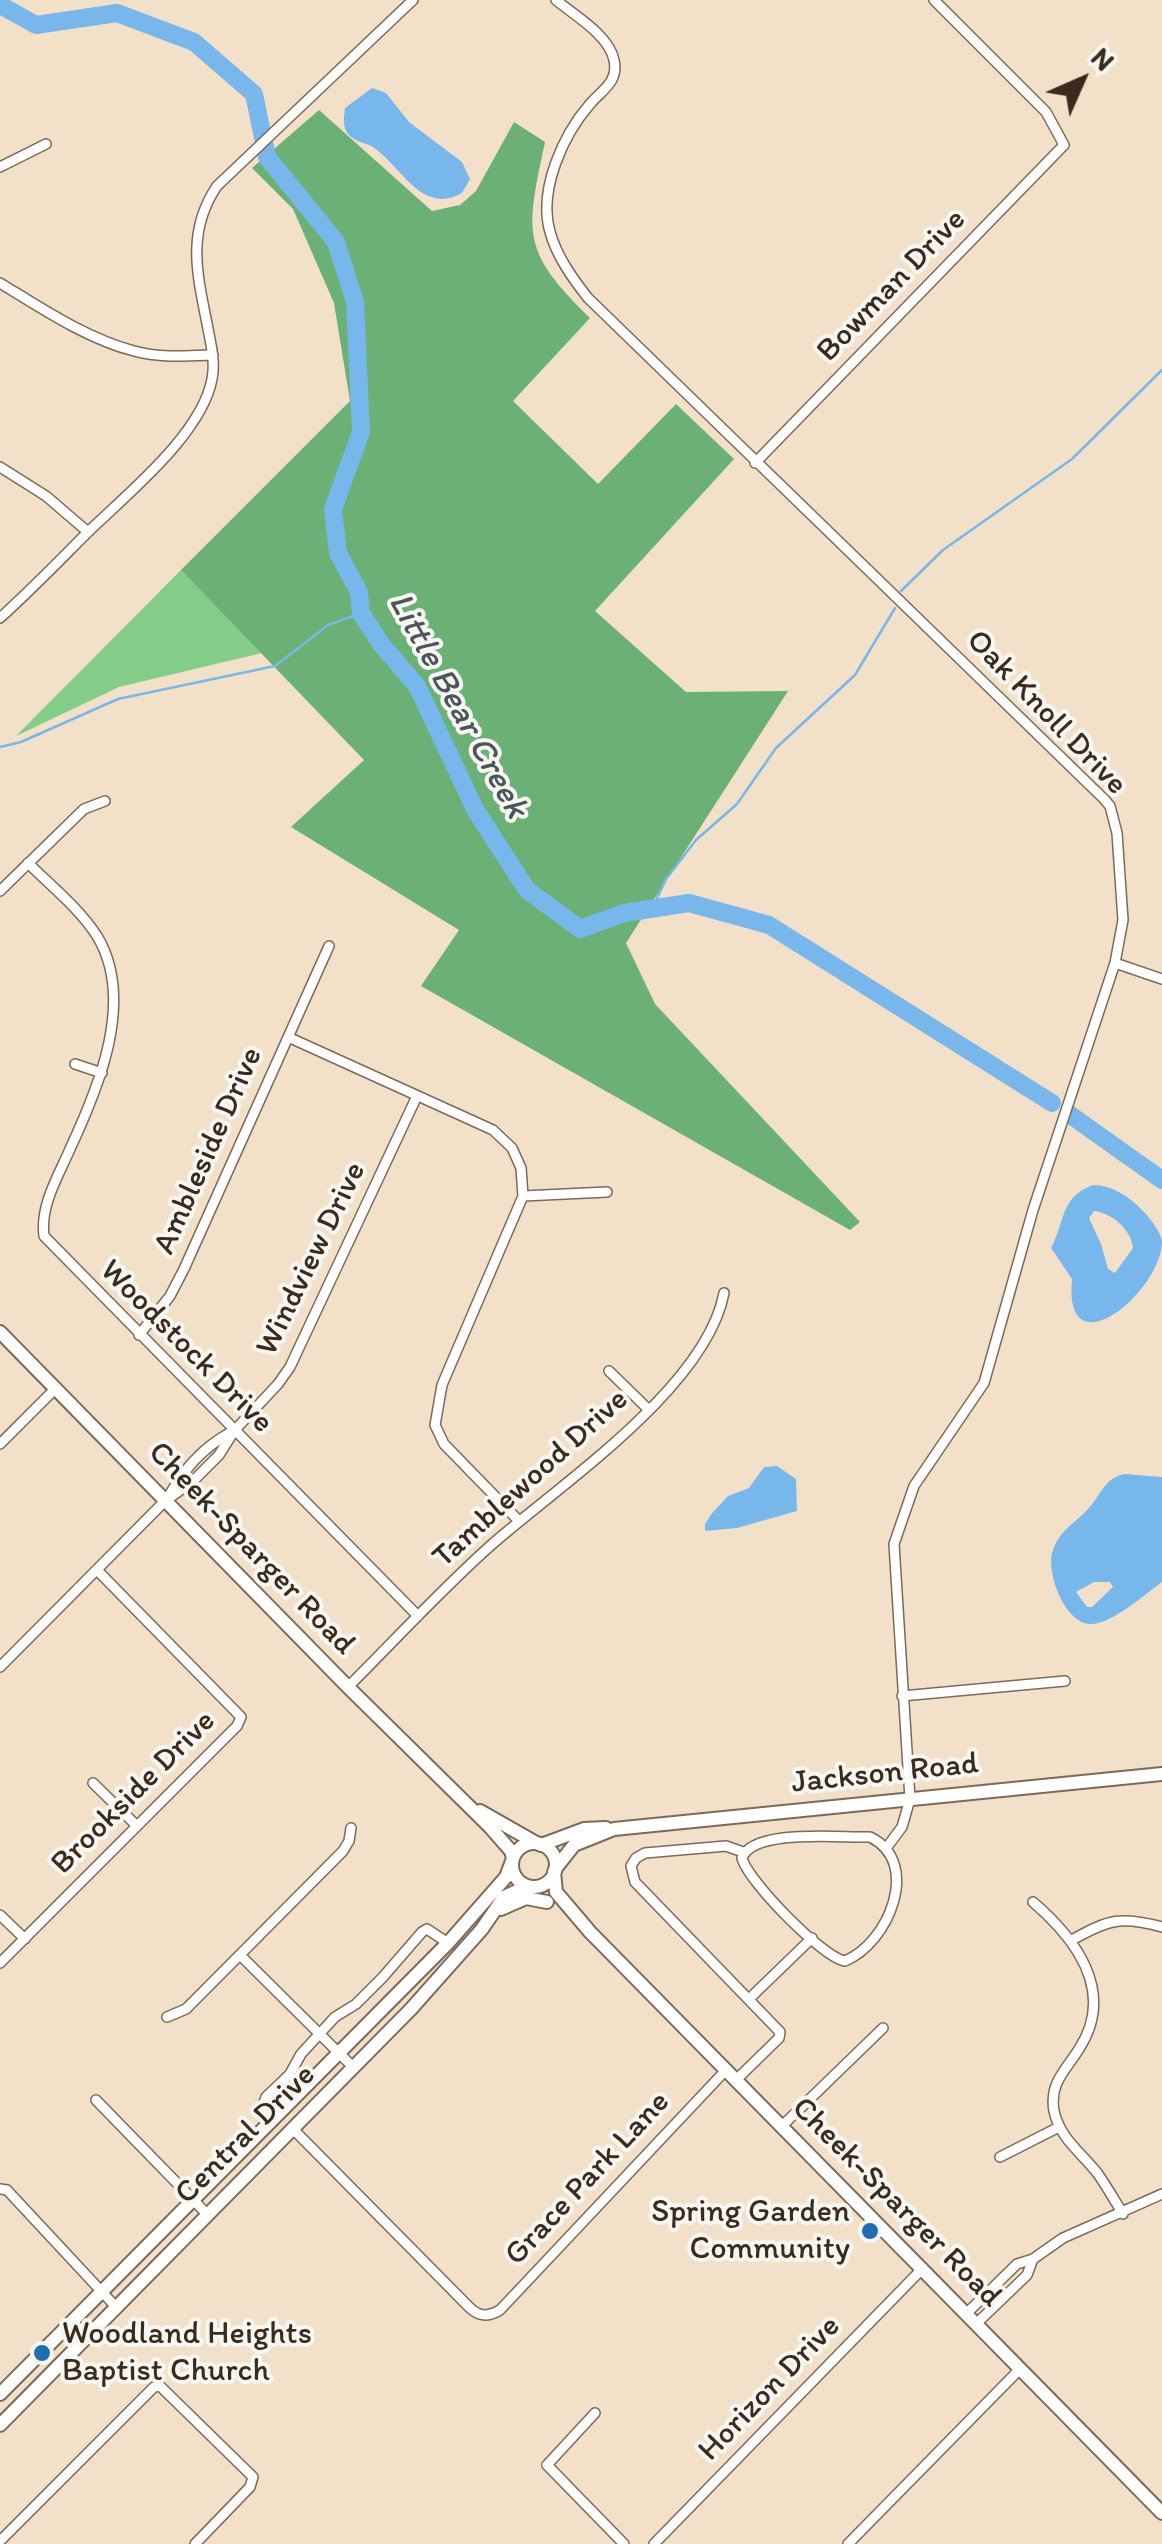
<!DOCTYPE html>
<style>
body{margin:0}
#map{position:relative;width:1162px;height:2544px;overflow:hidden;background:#f2e1c8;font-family:Itim,sans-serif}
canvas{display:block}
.north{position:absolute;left:1032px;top:30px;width:100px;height:100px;-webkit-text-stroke:8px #f6f6f2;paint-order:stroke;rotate:45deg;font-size:28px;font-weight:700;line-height:40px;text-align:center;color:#3b2a1e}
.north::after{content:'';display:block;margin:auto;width:35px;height:45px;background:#3b2a1e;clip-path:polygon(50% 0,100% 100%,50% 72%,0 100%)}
</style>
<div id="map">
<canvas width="1162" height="2544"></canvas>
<div class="north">N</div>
</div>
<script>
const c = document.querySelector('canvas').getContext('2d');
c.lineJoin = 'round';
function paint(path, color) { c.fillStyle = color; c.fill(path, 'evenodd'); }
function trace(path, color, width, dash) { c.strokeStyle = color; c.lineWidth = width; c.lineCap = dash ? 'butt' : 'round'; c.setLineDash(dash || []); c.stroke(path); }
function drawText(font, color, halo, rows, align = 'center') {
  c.font = font + ' Itim,sans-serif'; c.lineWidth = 8; c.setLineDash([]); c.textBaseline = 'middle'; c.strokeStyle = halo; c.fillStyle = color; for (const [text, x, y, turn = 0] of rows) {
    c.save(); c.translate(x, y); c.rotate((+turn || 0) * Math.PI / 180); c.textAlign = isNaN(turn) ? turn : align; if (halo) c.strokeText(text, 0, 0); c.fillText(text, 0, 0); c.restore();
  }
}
paint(new Path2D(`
 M181 570 262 653 119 687 16 736Z`), '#84cd89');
paint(new Path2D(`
 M319 110 432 211 460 205 476 191 514 122 545 142C526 232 520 250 590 318L513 401 598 484 676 404 734 459 595 611 686 692 788 691 626 943 655 1004 860 1222 850 1230 421 986 459 930 291 827 364 760 181 570 350 401 334 303 293 209 252 168Z`), '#6bb075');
paint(new Path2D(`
 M372 88 386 93 409 122 462 162 470 179 462 193C422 216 401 166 373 147 364 142 351 141 346 131 343 124 344 116 345 108Z
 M1093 1185C1112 1185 1128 1196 1141 1209 1149 1217 1160 1230 1162 1241 1162 1292 1063 1373 1072 1279L1051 1248C1066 1221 1059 1198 1093 1185ZM1094 1211C1112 1213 1131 1229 1133 1248L1115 1273 1108 1269 1101 1244 1089 1218Z
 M777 1466 796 1479 797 1511 737 1528 705 1531V1524L713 1512 728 1496 749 1488 764 1467Z
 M1124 1474 1162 1477V1582C1145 1594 1111 1625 1090 1624 1064 1623 1045 1570 1053 1550 1060 1530 1074 1524 1087 1510 1101 1496 1103 1479 1124 1474ZM1094 1582H1110L1113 1587 1092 1607H1087L1076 1592Z`), '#78b7eb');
trace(new Path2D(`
 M901 591 943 550 1072 459 1162 370
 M0 747 21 742 118 699 275 666 328 625 361 613
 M652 909 666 879 696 840 737 804 776 748 855 675 895 608`), '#78b7eb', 2.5);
trace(new Path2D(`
 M0 5 36 25 117 13 194 42 254 94 267 157 336 242 355 302 361 432 333 509 338 553 359 592 361 613 381 644 417 686 476 811 527 890 580 929 624 913 689 903 769 925 1052 1103
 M1069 1114 1162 1180`), '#78b7eb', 18);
const street = new Path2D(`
 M556 0C574 15 609 35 614 60 619 82 602 90 590 104 563 135 538 190 550 232 557 257 573 279 588 298L1104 799 1110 806 1117 833 1123 920 1115 963 1033 1210 984 1383 914 1486 894 1544 910 1799 902 1827 887 1847
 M0 167 46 144
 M0 283C41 308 87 339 134 351 159 358 187 356 213 355
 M755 463 1064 145 1046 112 934 0
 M0 467 46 496 88 532
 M0 618C31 590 59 561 88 532 127 494 202 434 212 379 215 364 212 349 209 334 199 280 184 235 217 186L413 0
 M28 863C51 886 80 909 97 936 136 1000 98 1089 70 1149 58 1177 40 1205 44 1236L418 1616
 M0 891 84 809 105 801
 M1115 963 1162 979
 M288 1037 493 1130 512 1148 521 1168 523 1196 442 1385 435 1425 444 1444 519 1521
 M75 1064 102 1073
 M523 1196 607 1192
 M139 1335 170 1296 184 1269 329 946
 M609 1371 648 1409
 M0 1444 56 1388
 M167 1499C184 1469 201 1449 231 1432
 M0 1667 165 1501 193 1481 219 1455 234 1431 278 1384 290 1367 417 1096
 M348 1687C395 1640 440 1591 489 1547 559 1485 706 1388 724 1293
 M902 1696 1065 1681
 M93 1783 137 1826
 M870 1837C922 1862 889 1943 845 1961 823 1958 747 1880 742 1858 753 1828 840 1838 870 1837Z
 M1033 1902C1076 1939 1116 1992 1079 2049 1066 2070 1049 2083 1054 2111 1060 2139 1082 2153 1098 2174 1107 2187 1115 2201 1123 2214
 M0 1915 25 1939
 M1072 1940C1109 1919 1121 1916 1162 1927
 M240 1955 353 2067
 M0 1963 237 1726 241 1717 97 1570
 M749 1999 812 1938
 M167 2017 186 2009 343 1851 349 1841 351 1828
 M736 2080 779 2038 780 2032 635 1882 631 1866 636 1858 645 1853 726 1846 743 1852
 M96 2100 206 2213
 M274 2118 263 2105 266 2097 290 2074 301 2054 335 2017 356 2004 383 1977 422 1932 427 1929 448 1943
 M782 2126 883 2028
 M292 2128 469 2307C479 2317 488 2317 500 2310L726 2070
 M1000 2157 1059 2127
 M0 2189 7 2190 116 2307
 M967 2313 1017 2264 1033 2259 1063 2238 1162 2194
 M977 2323 1027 2275 1033 2259
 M595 2413 547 2465 624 2544
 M0 2541 154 2387 160 2386 253 2477 250 2487 195 2544
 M654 2544 923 2268
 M848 2544 1021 2368`);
const secondary = new Path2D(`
 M0 1332 348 1687 490 1827 511 1851 513 1858
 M480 1811 538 1844
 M512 1865a22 22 0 1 1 44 0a22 22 0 1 1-44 0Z
 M541 1845 584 1829 606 1828
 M555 1869 574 1845 614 1829 1162 1774
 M554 1872 556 1892 590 1932 1162 2513
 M501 1909 526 1898 547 1902
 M0 2394 448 1943 506 1877 512 1861
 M0 2425 411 2009 482 1929 504 1897 528 1886`);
trace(street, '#7b6a5a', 12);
trace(secondary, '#7b6a5a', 16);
trace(street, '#fff', 9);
trace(secondary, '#fff', 12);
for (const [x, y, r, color] of [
 [870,2231,10,"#1f6fb2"],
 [42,2353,10,"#1f6fb2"]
]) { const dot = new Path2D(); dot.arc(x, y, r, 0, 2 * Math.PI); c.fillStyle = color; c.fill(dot); trace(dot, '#f6f6f2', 4); }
drawText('32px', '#3b2a1e', '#f6f6f2', [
 ["Bowman Drive",892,286,-46],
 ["Oak Knoll Drive",1046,713,46],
 ["Ambleside Drive",209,1151,-66],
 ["Windview Drive",312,1259,-64],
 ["Woodstock Drive",186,1347,45],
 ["Tamblewood Drive",531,1479,-42],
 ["Cheek-Sparger Road",251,1549,46],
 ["Jackson Road",885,1774,-6],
 ["Brookside Drive",134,1793,-45],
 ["Central Drive",246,2135,-45],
 ["Grace Park Lane",588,2179,-47],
 ["Cheek-Sparger Road",896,2203,45],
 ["Horizon Drive",770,2389,-46]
]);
drawText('32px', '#3b2a1e', '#f6f6f2', [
 ["Spring Garden",850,2213],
 ["Community",850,2250],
 ["Woodland Heights",62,2335,"left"],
 ["Baptist Church",62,2372,"left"]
], 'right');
drawText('italic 35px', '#4d545c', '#f6f6f2', [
 ["Little Bear Creek",457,706,61]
]);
</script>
